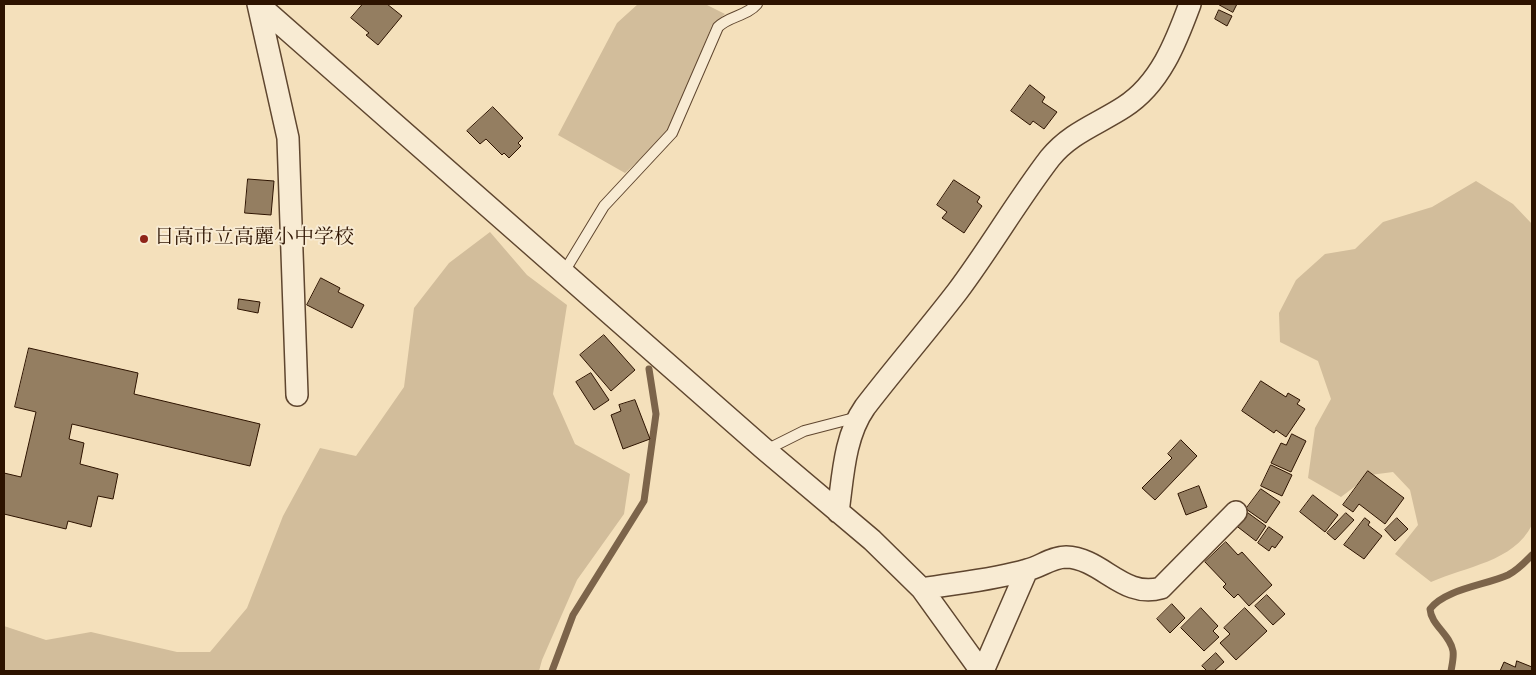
<!DOCTYPE html>
<meta charset="utf-8">
<style>
body{margin:0}
#map{position:relative;width:1536px;height:675px;overflow:hidden;background:#f4e0bb;font-family:"IM FELL English",serif}
canvas{display:block}
.frame{position:absolute;inset:0;border:5px solid #2d1300;pointer-events:none}
</style>
<div id="map">
<canvas width="1536" height="675"></canvas>
<div class="frame"></div>
</div>
<script>
const c = document.querySelector('canvas').getContext('2d');
c.lineJoin = 'round';
function paint(path, color) { c.fillStyle = color; c.fill(path, 'evenodd'); }
function trace(path, color, width, dash) { c.strokeStyle = color; c.lineWidth = width; c.lineCap = dash ? 'butt' : 'round'; c.setLineDash(dash || []); c.stroke(path); }
function drawText(font, color, halo, rows, align = 'center') {
  c.font = font + ' "IM FELL English","Noto Serif JP",serif'; c.lineWidth = 4; c.setLineDash([]); c.textBaseline = 'middle'; c.strokeStyle = halo; c.fillStyle = color; for (const [text, x, y, turn = 0] of rows) {
    c.save(); c.translate(x, y); c.rotate((+turn || 0) * Math.PI / 180); c.textAlign = isNaN(turn) ? turn : align; if (halo) c.strokeText(text, 0, 0); c.fillText(text, 0, 0); c.restore();
  }
}
paint(new Path2D(`
 M638 4H705L725 14 712 25 669 132 625 173 558 135 617 23Z
 M1476 181 1513 204 1532 224V525C1513 562 1467 566 1431 582L1395 554 1418 525 1410 490 1393 472 1370 475 1341 497 1308 478 1315 428 1331 399 1318 361 1280 342 1279 313 1296 280 1325 254 1355 249 1383 222 1432 207Z
 M490 232 527 275 567 305 553 394 575 444 630 474 624 514 577 580 542 660 539 671H4V626L46 640 91 632 177 652H210L247 608 283 516 320 448 356 456 404 387 414 308 449 263Z`), '#d2bd9b');
trace(new Path2D(`
 M552 671 573 615 644 501 656 414 649 369
 M1451 671C1452 665 1454 657 1453 651 1450 634 1431 625 1430 609 1445 589 1486 585 1508 575 1518 570 1525 562 1532 555`), '#7c644a', 7);
const building = new Path2D(`
 M363 4H387L402 16 378 45 366 35 369 33 351 18Z
 M1218 4H1237L1233 12Z
 M1219 10 1232 16 1227 26 1215 19Z
 M1030 85 1045 97 1042 102 1057 112 1044 129 1033 121 1030 125 1011 111Z
 M493 107 523 138 518 143 521 146 509 158 504 153 502 155 486 139 480 144 467 131Z
 M248 179 274 181 271 215 245 213Z
 M954 180 980 197 977 202 982 206 964 233 942 218 947 212 937 205Z
 M321 278 340 288 338 292 364 305 352 328 307 305Z
 M239 299 260 302 258 313 238 309Z
 M604 335 635 370 611 391 580 355Z
 M29 348 138 373 134 394 260 424 250 466 72 424 69 439 84 443 80 464 118 474 113 499 98 496 91 527 68 521 66 529 4 514V473L21 477 36 412 15 407Z
 M591 373 609 400 594 410 576 382Z
 M1261 381 1286 397 1288 393 1300 400 1297 404 1305 409 1286 437 1276 430 1274 433 1242 411Z
 M635 400 650 439 623 449 611 415 621 411 619 405Z
 M1292 434 1306 441 1291 472 1271 463 1281 443 1286 445Z
 M1181 440 1197 456 1155 500 1142 488 1172 458 1168 454Z
 M1271 465 1292 475 1282 496 1261 486Z
 M1368 471 1404 498 1385 524 1359 504 1353 512 1343 505Z
 M1199 486 1207 507 1186 515 1178 494Z
 M1261 489 1280 502 1266 523 1246 509Z
 M1313 495 1338 515 1325 532 1300 512Z
 M1244 510 1266 526 1256 541 1234 524Z
 M1346 513 1354 520 1335 540 1327 533Z
 M1365 518 1370 522 1368 525 1382 536 1364 559 1344 545Z
 M1397 518 1408 529 1395 541 1385 530Z
 M1269 527 1283 537 1275 548 1272 546 1269 551 1258 543Z
 M1226 542 1238 555 1242 552 1272 585 1249 606 1238 594 1234 598 1223 587 1226 584 1205 562Z
 M1267 595 1285 614 1273 625 1255 606Z
 M1172 604 1185 618 1170 633 1157 619Z
 M1201 608 1218 626 1213 631 1219 637 1204 651 1181 628Z
 M1245 608 1267 631 1236 660 1220 643 1230 634 1224 628Z
 M1216 653 1224 662 1214 671H1207L1202 666Z
 M1517 661 1532 667V671H1500L1504 662 1515 667Z`);
paint(building, '#947e61');
trace(building, '#2d1300', 1);
const service = new Path2D(`
 M564 272 604 206 672 133 718 27C729 16 747 16 757 4
 M766 450 804 431 858 417`);
const minor = new Path2D(`
 M258 4 763 448 872 540 922 589 981 671
 M258 4 288 138 297 395
 M838 512C843 477 844 437 865 407 895 368 927 331 957 292 990 248 1017 201 1050 158 1070 133 1098 124 1124 107 1160 84 1176 42 1190 4
 M922 589C956 583 993 580 1027 570 1040 567 1052 557 1066 557 1102 558 1123 599 1161 588L1236 512
 M983 671 1027 570`);
trace(service, '#5f462f', 12);
trace(minor, '#5f462f', 24);
trace(service, '#f8ebd3', 10);
trace(minor, '#f8ebd3', 21);
for (const [x, y, r, color] of [
 [144,239,5,"#8f2418"]
]) { const dot = new Path2D(); dot.arc(x, y, r, 0, 2 * Math.PI); c.fillStyle = color; c.fill(dot); trace(dot, '#f8ebd3', 2); }
drawText('20px', '#2d1300', '#f8ebd3', [
 ["日高市立高麗小中学校",154,239]
], 'left');
</script>
